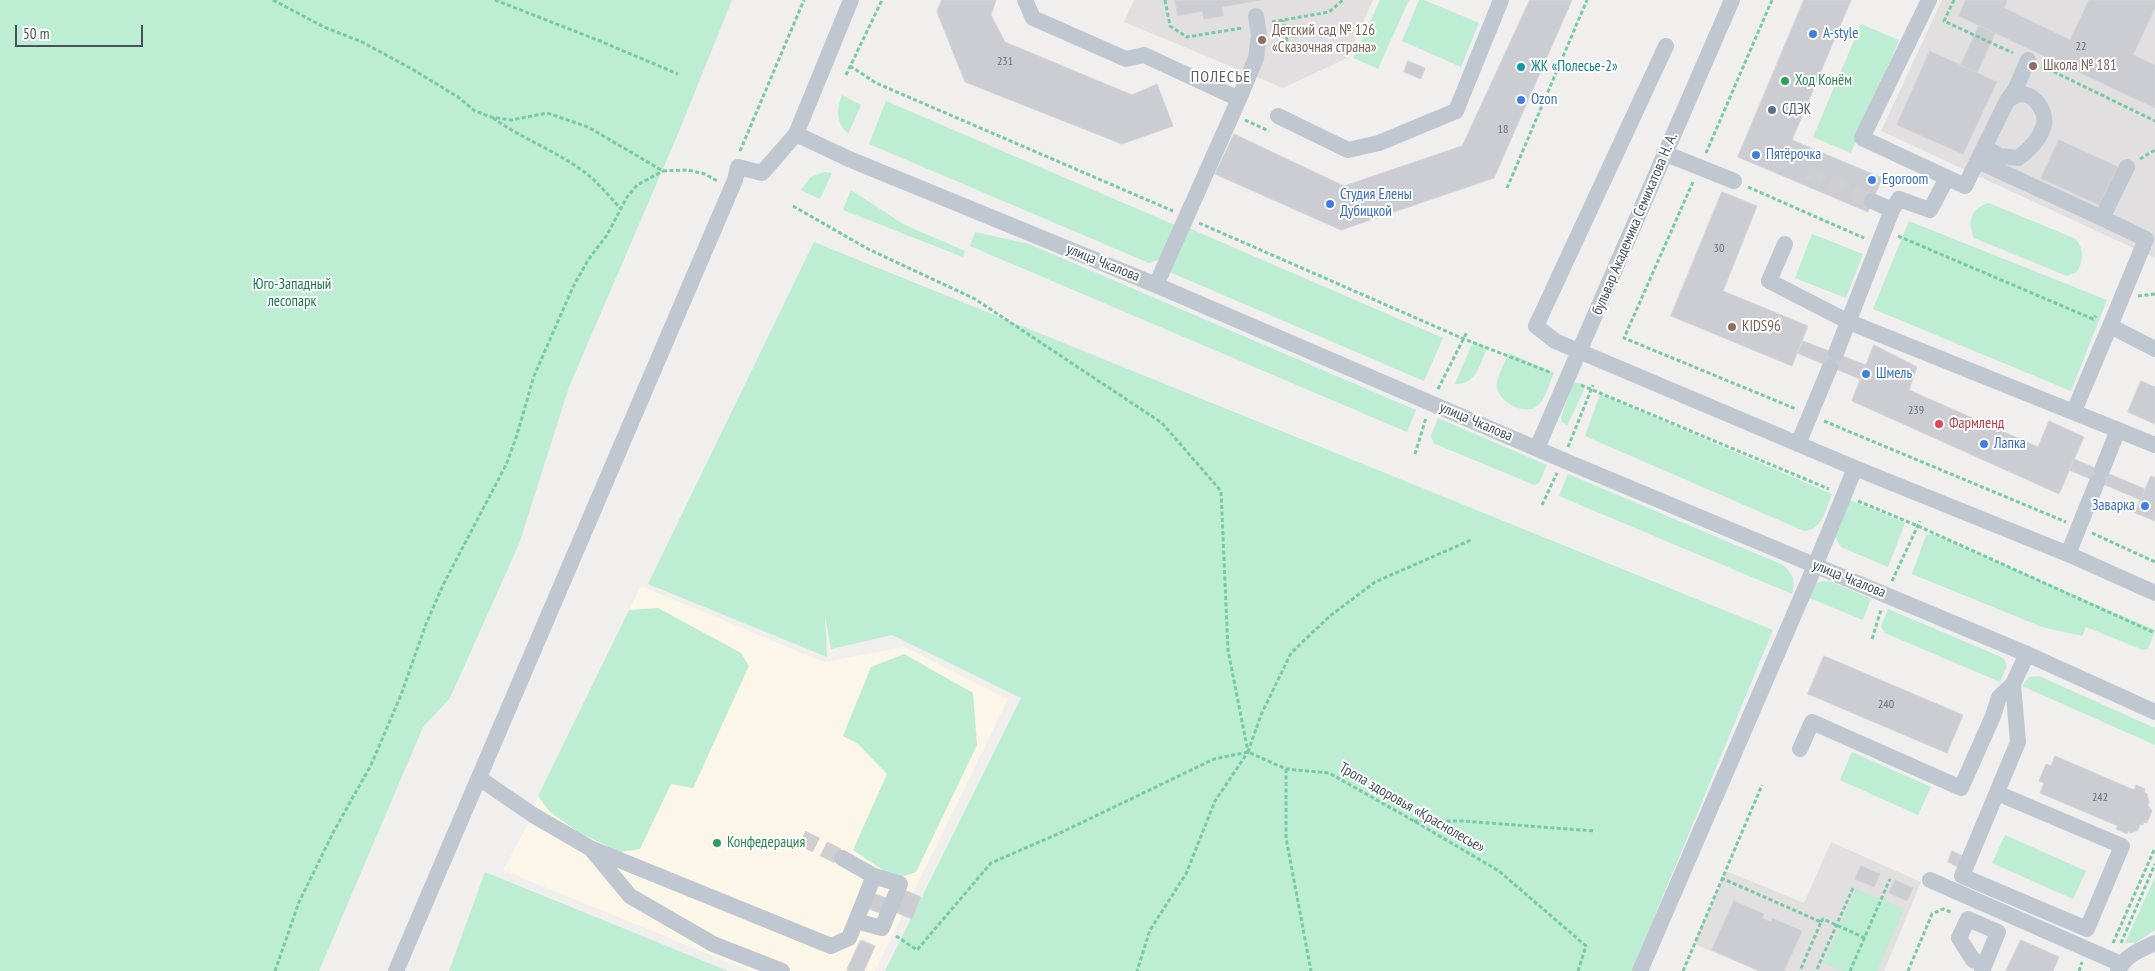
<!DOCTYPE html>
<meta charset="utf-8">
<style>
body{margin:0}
#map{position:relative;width:2155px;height:971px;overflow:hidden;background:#f1eeee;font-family:"PT Sans Narrow",sans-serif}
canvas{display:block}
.scale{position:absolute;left:15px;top:25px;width:128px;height:22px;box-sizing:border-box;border:2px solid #47505b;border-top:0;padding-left:6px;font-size:15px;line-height:18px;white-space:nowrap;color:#47505b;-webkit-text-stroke:4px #fff;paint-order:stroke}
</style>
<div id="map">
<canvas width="2155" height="971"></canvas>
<div class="scale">50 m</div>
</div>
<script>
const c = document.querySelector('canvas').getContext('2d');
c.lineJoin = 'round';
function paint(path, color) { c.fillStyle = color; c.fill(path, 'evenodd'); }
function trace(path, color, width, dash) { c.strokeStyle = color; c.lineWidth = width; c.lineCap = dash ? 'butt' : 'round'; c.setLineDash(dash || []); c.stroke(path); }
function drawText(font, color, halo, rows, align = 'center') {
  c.font = font + ' "PT Sans Narrow",sans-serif'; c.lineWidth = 4; c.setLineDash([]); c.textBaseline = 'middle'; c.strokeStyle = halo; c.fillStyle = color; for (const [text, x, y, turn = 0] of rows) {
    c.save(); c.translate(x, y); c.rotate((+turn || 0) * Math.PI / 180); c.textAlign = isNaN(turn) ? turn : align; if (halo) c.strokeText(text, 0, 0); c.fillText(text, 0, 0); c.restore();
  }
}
paint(new Path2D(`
 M641 586 824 662 905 647 1008 699 875 971H750L503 870 533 815 538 796Z`), '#fbf6e7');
paint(new Path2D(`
 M1134 0H1373L1347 58 1283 88 1124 22Z
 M1942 0H2155V258L1881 131Z
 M1831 842 1921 882 1884 971H1759L1694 944 1726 871 1804 903Z`), '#e2dfe0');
paint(new Path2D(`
 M0 0H732L680 129 569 387 519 544 450 698 423 727 319 971H0Z
 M1380 0H1409L1378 69 1353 58Z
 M1419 0H1424L1479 23 1461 67 1402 41Z
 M1861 24 1899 40 1851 153 1813 137Z
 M842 95 861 105 848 134C836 122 836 111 842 95Z
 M886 101 1175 225 1161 259 1149 263 869 144Z
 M824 172 832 173 820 199 801 190 811 177Z
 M851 190 903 224 965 251 963 257 843 210Z
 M1989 203 2076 239C2084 250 2084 260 2077 272L2067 276 1974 238C1967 221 1971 208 1989 203Z
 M1909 221 2107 300 2071 391 1873 309Z
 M1184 226 1443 338 1424 381 1165 270Z
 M975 232 1029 244 1416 410 1407 432 970 246Z
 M1812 234 1863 254 1846 298 1795 278Z
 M814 242 1773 630 1632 971H885L1021 698 892 635 831 649 825 616 827 657 648 584Z
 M1477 343 1487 348C1480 364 1476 385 1455 384L1471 346Z
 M1509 353 1554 373C1549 383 1546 400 1536 407 1523 416 1493 399 1497 382 1499 373 1505 362 1509 353Z
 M1573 382 1581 384 1584 390 1567 426 1562 422 1561 418Z
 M1600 394 1832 494C1826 508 1823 530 1804 531L1585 436Z
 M1438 418 1547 465 1539 483 1534 485 1433 443 1431 436Z
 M1568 474 1783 565C1793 574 1796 581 1792 594L1559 496Z
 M1850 500 1905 523 1888 567 1841 547 1835 536Z
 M1933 534 2155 630 2148 649 2143 650 2086 627 2082 636 2042 627 1912 574 1926 535Z
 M1824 581 1832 582 1871 599 1863 620 1807 597 1816 583Z
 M658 608 741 653 749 666 693 788 671 784 640 849 620 852 580 833 550 812 538 796 629 610Z
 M1888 609 1999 656 2004 659 2007 666 2000 682 1885 633 1881 627Z
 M904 654 973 693 977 745 916 872 896 879 853 850 887 774 858 744 843 736 871 667Z
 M2039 676 2155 728V745L2022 686 2029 677Z
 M1852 752 1931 787 1918 815 1840 780Z
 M2005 835 2086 871 2073 899 1992 863Z
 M485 872 728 971H449Z
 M2155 877V930L2135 943H2125Z
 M1856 889 1904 909 1877 971H1843L1824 963Z`), '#bdedd2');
const building = new Path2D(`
 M942 0H996L991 15 1005 42 1132 95 1157 84 1173 126 1122 144 965 82 937 12Z
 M1175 0H1260L1222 7 1223 16 1204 19 1202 11 1178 16Z
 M1530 0H1572L1494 178 1341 230 1215 174 1234 134 1344 186 1462 146Z
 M1804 0H1851L1792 140 1882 178 1868 212 1738 157Z
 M1966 0H2007L2004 8 2070 40 2089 0H2155V8L2133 55 2155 65V108L1959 16Z
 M1979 26 1995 33 1977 73 1961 65Z
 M1930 51 1997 82 1963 154 1897 125Z
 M1408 61 1425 68 1421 79 1404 72Z
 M2059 140 2118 167 2099 205 2041 178Z
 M1722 192 1757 206 1723 291 1808 326 1792 366 1671 316Z
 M1803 341 1866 365 1860 379 1797 353Z
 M1874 345 1917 367 1909 390 2038 447 2049 421 2084 437 2059 494 1852 401Z
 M2141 381 2155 387V424L2128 412Z
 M2074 459 2145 489 2141 500 2069 470Z
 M2151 476 2155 478V521L2135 513Z
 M1824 656 1963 715 1947 753 1808 694Z
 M2055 756 2134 790 2136 785 2145 789 2144 792 2147 794 2149 802 2148 806 2152 811 2147 823 2144 822 2143 825 2140 824 2138 830 2131 833 2128 831 2127 834 2116 829 2118 826 2040 793 2044 783 2039 781 2046 764 2051 766Z
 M1952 851 1965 857 1960 868 1948 862Z
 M1861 866 1880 874 1874 887 1855 879Z
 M1895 880 1913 888 1907 901 1889 893Z
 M904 890 921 897 912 919 895 912Z
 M875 894 889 899 883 914 869 909Z
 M1734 901 1764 914 1762 918 1771 922 1772 918 1802 931 1784 971H1759L1712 950Z
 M861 940 875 946 864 971H849L847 970Z
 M2021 940 2059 957 2053 971H2006Z`);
paint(building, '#cbcdd3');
trace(building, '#d2d4d9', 1);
trace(new Path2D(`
 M1808 172 1872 201
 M802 838 842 858`), '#cfced1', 16, [16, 8]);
trace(new Path2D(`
 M273 0 324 27 362 42 412 69 458 97 475 111 491 117 511 120 547 113 588 127 663 171 688 170 705 174 719 182
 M495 0 600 41 678 74
 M1165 0 1170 26 1187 37 1242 28
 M1954 0 1944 21 2013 53
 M1272 22 1329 12 1343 0
 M1274 45 1287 40 1283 20
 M850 66 876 83 1173 211
 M2042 66 2155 121
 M846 75 882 0
 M493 118C521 138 554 150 583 171 597 181 609 196 621 209
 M1245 120 1269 131
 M740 151 804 0
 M1706 153 1772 0
 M2140 159 2155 150
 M1693 182 1624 338 1796 409
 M1748 187 1864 238
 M1507 188 1587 0
 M793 206 868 249 975 299 1162 423 1221 491 1228 650 1248 752 1215 801 1186 874 1150 930 1137 971
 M1199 223 1464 339 1552 373
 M1898 236 2093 319 2096 316
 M2138 296 2155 294
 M1581 385 1829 489
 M1438 389 1467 332
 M1824 421 2066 522
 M1568 447 1593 385
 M1415 454 1426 418
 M1858 501 1918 526 2155 633
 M1542 505 1557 473
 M2092 533 2155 562
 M1892 581 1920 521
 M1872 639 1881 610
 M1248 752 1261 715 1291 653 1330 616 1375 582 1471 540
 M1286 769V838L1311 971
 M1414 821H1462L1595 831
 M1721 878 1821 922 1800 971
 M1821 922 1823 919 1865 938
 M896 936 917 950 991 863 1060 833 1214 759 1248 752 1286 769 1329 773 1414 821 1499 871 1586 946 1578 971
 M2113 943 2155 848
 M2121 943 2155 864
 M1817 969 1853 888
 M275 971 299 902 334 831 371 765 401 695 426 624 444 583 506 465 516 438 534 376 573 287 588 260 607 235 627 197 637 185 663 171
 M1683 971 1762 785
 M1850 971 1890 879
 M1908 971 1932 914 1943 909 1953 913
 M2079 971 2082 962`), '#76caa5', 3, [4, 2.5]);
trace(new Path2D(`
 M1025 0 1033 18 1126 59 1144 55 1239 99
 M1929 0 1862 138 1965 186 2007 101C2010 99 2014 96 2017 95 2033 90 2047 111 2044 125 2040 139 2029 150 2018 158L2000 156 1984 147
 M1666 46 1536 326 1555 341 1855 468 2068 554 2155 593
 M2007 101 2016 88 2028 60
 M1278 116 1348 150 1379 143 1456 111 1501 0
 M796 134 849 159 1156 285 1563 460 2027 654 2155 712
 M1664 153 1734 181
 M1978 161 2102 218 2127 167
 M1872 201 1892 210
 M2102 218 2146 239 2110 326 2155 349
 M1785 244 1769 281 1849 322 2118 430 2102 470
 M1156 285 1239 99 1256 58 1259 35 1256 16
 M1836 353 1892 210 1899 199 1930 210 1947 178
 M2074 411 2110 326
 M2118 430 2155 445
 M1798 444 1830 367
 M1537 448 1732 0
 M2068 554 2097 482
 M1800 749 1812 722 1961 788 1993 716 1999 697 2013 684
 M479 778 533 815 590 848 831 946 849 938 874 876 842 858
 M1997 793 2122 846 2087 929 1962 876 2018 742 2013 684 2027 654
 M591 849 630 896 713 944 782 971
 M1930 880 2121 964
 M856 921 882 928 900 884 874 876
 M396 971 735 180 738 167 762 173 796 134 851 0
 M1640 971 1815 566 1855 468
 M1982 971 1998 932 1968 919 1959 938 1973 960 1984 965
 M2118 971C2125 955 2140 950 2155 943`), '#bfc8d0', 16);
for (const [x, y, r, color] of [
 [1813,34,5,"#3f7fe0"],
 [1262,40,5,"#8d6e63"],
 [2033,66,5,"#8d6e63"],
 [1521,67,5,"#0f9aa8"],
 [1785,81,5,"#2e9e5b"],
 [1521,100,5,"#3f7fe0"],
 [1772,110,5,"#5c6f8a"],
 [1756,155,5,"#3f7fe0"],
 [1872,180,5,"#3f7fe0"],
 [1330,204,5,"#3f7fe0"],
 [1732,327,5,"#8d6e63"],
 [1866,374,5,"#3f7fe0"],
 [1939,424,5,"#e0444e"],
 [1984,444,5,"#3f7fe0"],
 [2145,506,5,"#3f7fe0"],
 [717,843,5,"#2e9e5b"]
]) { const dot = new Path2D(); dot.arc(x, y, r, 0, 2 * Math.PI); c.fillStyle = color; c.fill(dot); trace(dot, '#fff', 2); }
drawText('12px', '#686f79', null, [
 ["22",2081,47],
 ["231",1005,62],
 ["18",1503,130],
 ["30",1719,249],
 ["239",1916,411],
 ["240",1886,705],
 ["242",2100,798]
]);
drawText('15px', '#785e54', '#fff', [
 ["Детский сад № 126",1272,31],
 ["«Сказочная страна»",1272,48],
 ["Школа № 181",2043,66],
 ["KIDS96",1742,327]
], 'left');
drawText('15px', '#366cbe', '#fff', [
 ["A-style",1823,34],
 ["Ozon",1531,100],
 ["Пятёрочка",1766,155],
 ["Egoroom",1882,180],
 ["Студия Елены",1340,195],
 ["Дубицкой",1340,212],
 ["Шмель",1876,374],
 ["Лапка",1994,444],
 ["Заварка",2135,506,"right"]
], 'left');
drawText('15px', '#0d838f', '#fff', [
 ["ЖК «Полесье-2»",1531,67]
], 'left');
drawText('15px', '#27864d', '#fff', [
 ["Ход Конём",1795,81],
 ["Конфедерация",727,843]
], 'left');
drawText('15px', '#4e5e75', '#fff', [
 ["СДЭК",1782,110]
], 'left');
drawText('15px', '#47505b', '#fff', [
 ["бульвар Академика Семихатова Н. А.",1635,224,-67],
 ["улица Чкалова",1103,263,22],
 ["улица Чкалова",1476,422,23],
 ["улица Чкалова",1849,579,22],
 ["Тропа здоровья «Краснолесье»",1412,808,30]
]);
drawText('15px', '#197a4e', '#fff', [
 ["Юго-Западный",292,285],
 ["лесопарк",292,302]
]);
drawText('15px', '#be3a42', '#fff', [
 ["Фармленд",1949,424]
], 'left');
c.letterSpacing = '1px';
drawText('16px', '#5b5e63', '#fff', [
 ["ПОЛЕСЬЕ",1221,77]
]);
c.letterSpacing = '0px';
</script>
